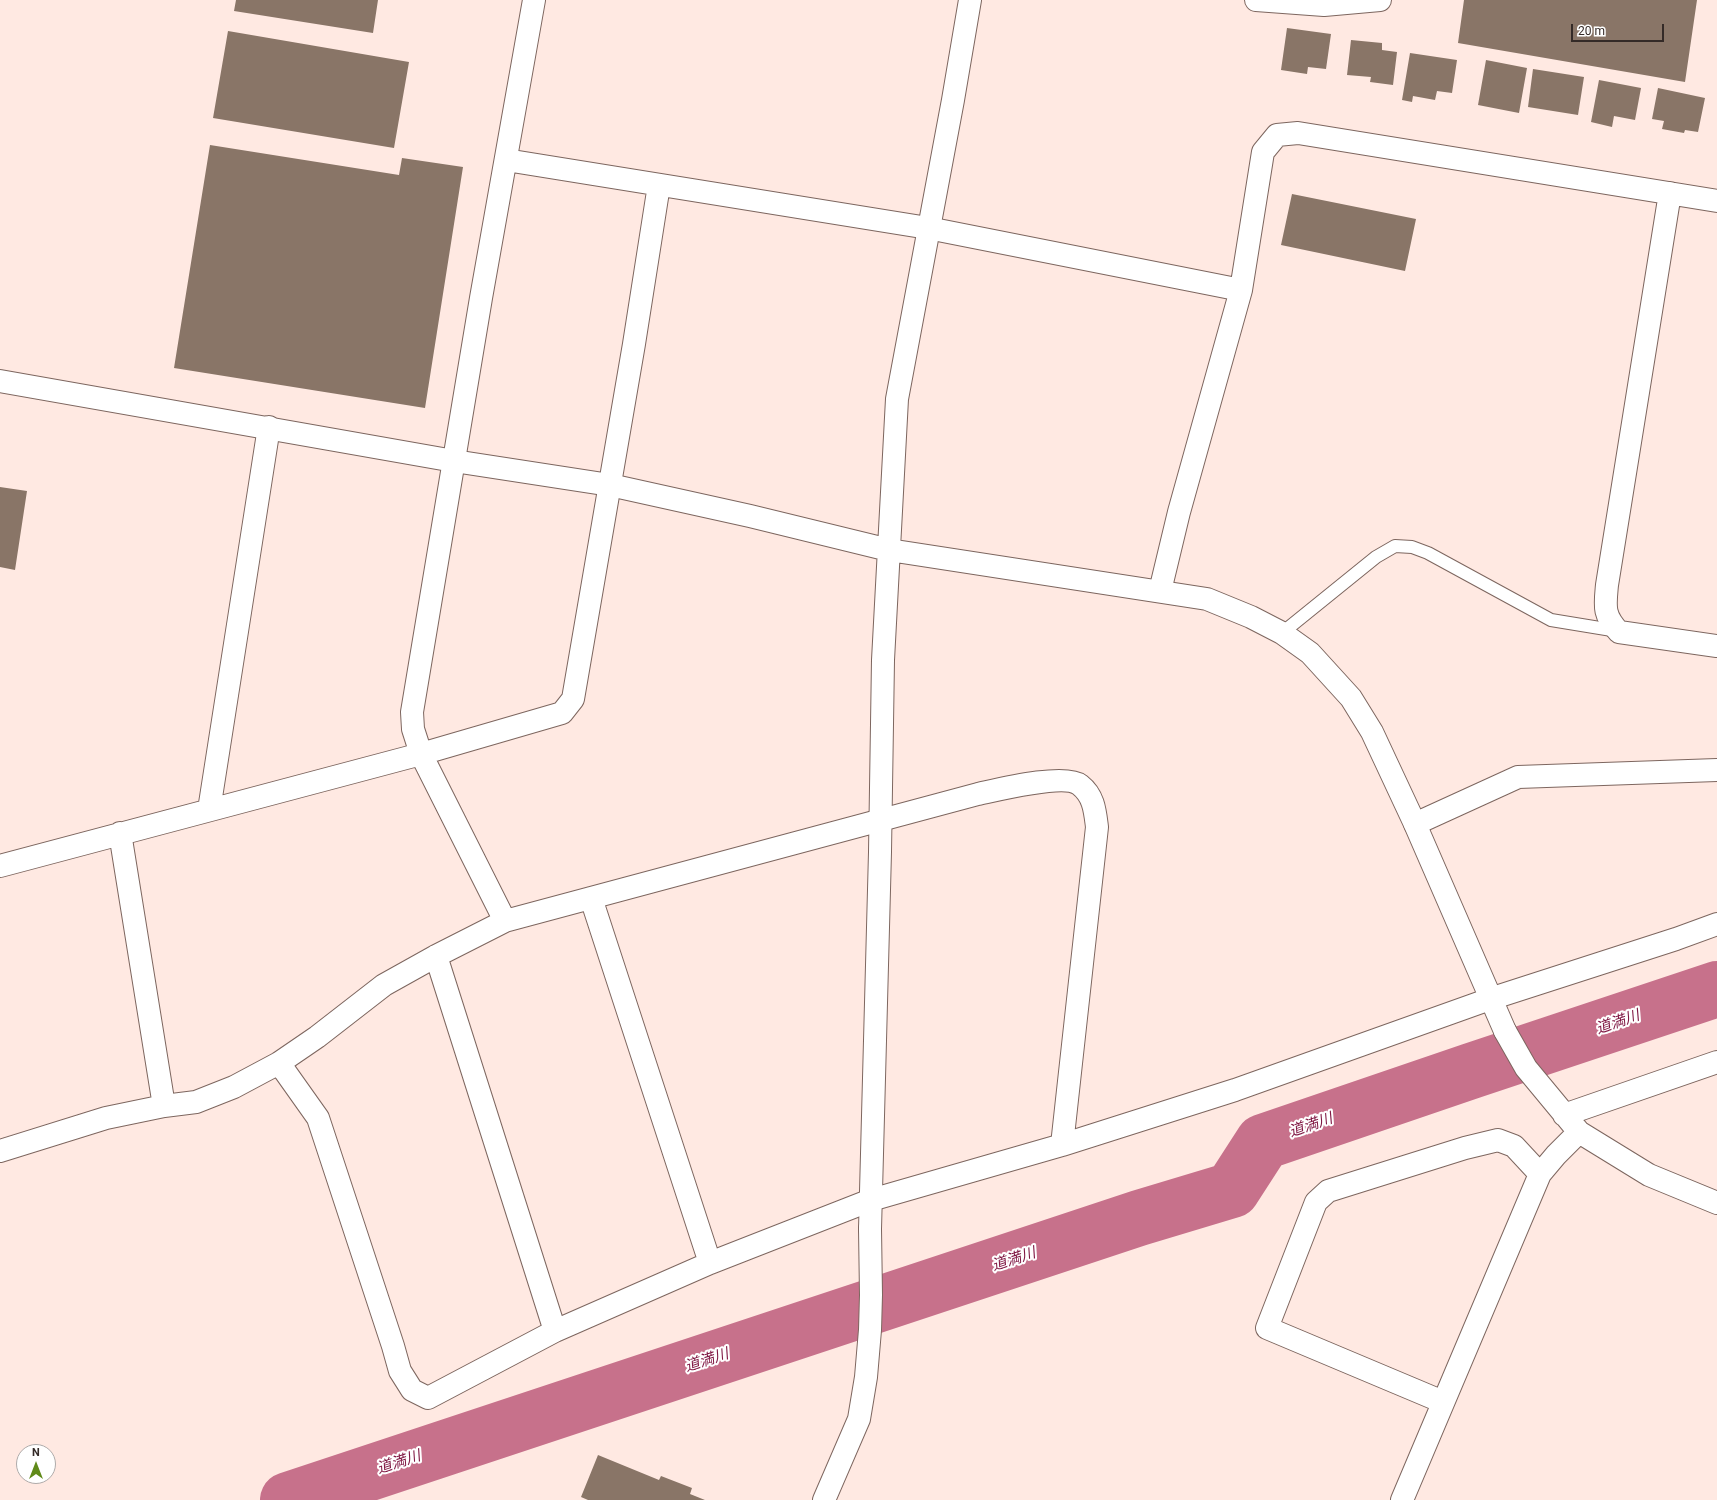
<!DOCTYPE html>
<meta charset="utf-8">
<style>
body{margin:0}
#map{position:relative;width:1717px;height:1500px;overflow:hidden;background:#ffe9e2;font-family:Roboto,sans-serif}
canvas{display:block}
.north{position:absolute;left:16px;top:1444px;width:40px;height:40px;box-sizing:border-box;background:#fff;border:1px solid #aeaaa9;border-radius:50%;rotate:0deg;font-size:11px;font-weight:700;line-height:16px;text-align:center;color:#342a27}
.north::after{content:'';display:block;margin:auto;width:14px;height:18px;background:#608a19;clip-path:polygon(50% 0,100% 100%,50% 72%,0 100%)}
.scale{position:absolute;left:1571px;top:24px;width:93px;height:18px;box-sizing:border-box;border:2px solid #342a27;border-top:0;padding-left:5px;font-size:12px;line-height:14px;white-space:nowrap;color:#342a27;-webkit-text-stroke:3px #fff;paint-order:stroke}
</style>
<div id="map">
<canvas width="1717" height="1500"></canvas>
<div class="north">N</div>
<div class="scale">20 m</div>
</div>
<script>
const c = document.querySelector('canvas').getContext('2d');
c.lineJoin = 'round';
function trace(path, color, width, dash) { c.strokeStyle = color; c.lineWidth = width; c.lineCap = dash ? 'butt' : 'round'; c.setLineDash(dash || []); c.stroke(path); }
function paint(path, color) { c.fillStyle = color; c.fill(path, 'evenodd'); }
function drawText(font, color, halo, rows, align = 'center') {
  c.font = font + ' Roboto,"Noto Sans JP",sans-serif'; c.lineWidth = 4; c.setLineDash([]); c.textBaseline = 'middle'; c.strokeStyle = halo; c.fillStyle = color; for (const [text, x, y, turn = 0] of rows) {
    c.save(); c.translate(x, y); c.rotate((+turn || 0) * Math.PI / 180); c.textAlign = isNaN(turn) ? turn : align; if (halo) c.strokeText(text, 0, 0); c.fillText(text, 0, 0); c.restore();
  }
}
trace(new Path2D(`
 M288 1500 1139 1218 1232 1190 1263 1142 1471 1071 1717 989`), '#c7718b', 56);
paint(new Path2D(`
 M236 0H378L373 33 234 11Z
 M1464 0H1697L1685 82 1458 43Z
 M1287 28 1331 34 1326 69 1308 67 1307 74 1281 70Z
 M228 31 409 62 394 148 213 118Z
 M1351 40 1382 43V50L1397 52 1393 85 1370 82 1371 77 1347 75Z
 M1410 53 1457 60 1452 93 1437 91 1435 100 1413 96 1412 102 1402 100Z
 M1486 60 1527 68 1519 113 1478 105Z
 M1533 69 1584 77 1578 115 1528 107Z
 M1599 80 1641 88 1635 120 1614 116 1612 127 1591 122Z
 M1658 88 1705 98 1698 132 1685 130 1684 133 1662 129 1664 121 1652 119Z
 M210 145 399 175 402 158 463 167 425 408 174 368Z
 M1292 194 1416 219 1405 271 1281 245Z
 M0 487 27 491 15 570 0 567Z
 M598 1455 659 1480 661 1476 692 1488 690 1494 705 1500H588L581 1497Z`), '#897567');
const lane = new Path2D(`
 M1282 633 1376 557 1395 546 1412 547 1428 553 1551 620 1618 631`);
const street = new Path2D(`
 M506 160 928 228 1241 290
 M1670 193 1607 585C1605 606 1603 615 1619 632L1717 646
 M1160 591 1179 512 1241 290 1263 152 1277 135 1298 133 1717 201
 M209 810 269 427
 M1415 824 1518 777 1717 770
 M120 833 164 1106
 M0 866 421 754 562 713 573 699 634 344 659 185
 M591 898 710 1263
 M505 921 421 754 413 729 412 712 481 298 534 0
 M436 956 555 1331
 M1505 1031 1526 1068 1579 1132 1649 1175 1717 1203
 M279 1063 318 1118 393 1346 400 1371 412 1390 428 1398 555 1331 710 1263 871 1200 1062 1145 1235 1090 1490 999 1676 939 1717 924
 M1564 1115 1717 1062
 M0 1151 106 1118 164 1106 196 1102 234 1087 279 1063 317 1037 384 985 436 956 505 921 978 794C997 790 1065 773 1080 785 1094 796 1095 811 1097 827L1062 1145
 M1443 1402 1267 1328 1316 1202 1328 1191 1465 1148 1498 1140 1514 1146 1540 1174
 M824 1500 859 1419 866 1377 870 1330 871 1295 870 1229
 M1402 1500 1540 1174 1556 1155 1579 1132`);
const secondary = new Path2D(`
 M1256 0 1324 5 1380 0
 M0 381 454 461 610 485 750 516 889 550 1207 599 1251 617 1282 633 1310 653 1351 698 1372 732 1415 824 1505 1031
 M870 1229 880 852 883 660 897 399 953 100 970 0`);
trace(lane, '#7d665f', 14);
trace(street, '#7d665f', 24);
trace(secondary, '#7d665f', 24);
trace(lane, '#fff', 12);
trace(street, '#fff', 22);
trace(secondary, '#fff', 22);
drawText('italic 15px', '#7f1642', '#fff', [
 ["道満川",1618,1023,-19],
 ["道満川",1311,1126,-19],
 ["道満川",1014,1260,-18],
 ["道満川",707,1361,-18],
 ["道満川",399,1463,-18]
]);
</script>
